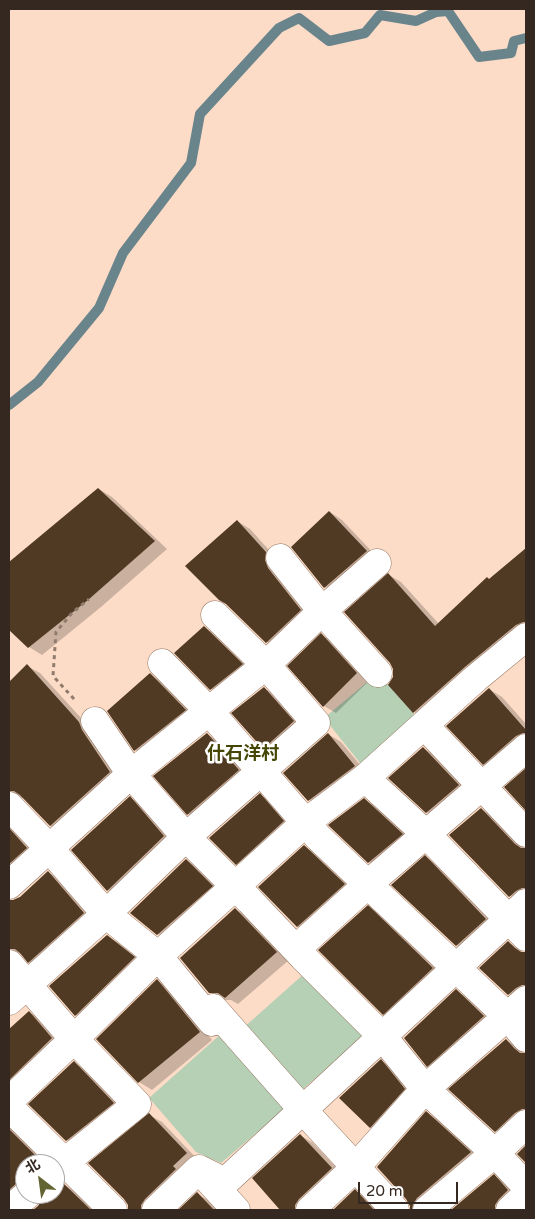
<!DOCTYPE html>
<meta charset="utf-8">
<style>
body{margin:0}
#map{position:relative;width:535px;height:1219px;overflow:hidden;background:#fddcc7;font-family:"Varela Round","Noto Sans SC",sans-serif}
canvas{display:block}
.frame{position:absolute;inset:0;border:10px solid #342820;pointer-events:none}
.north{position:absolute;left:15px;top:1154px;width:50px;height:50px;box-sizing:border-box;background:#fff;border:1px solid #aea9a6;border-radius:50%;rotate:330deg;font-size:14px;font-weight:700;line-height:20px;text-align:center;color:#342820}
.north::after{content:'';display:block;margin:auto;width:18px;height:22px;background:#626431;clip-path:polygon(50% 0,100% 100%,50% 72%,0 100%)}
.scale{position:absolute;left:358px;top:1182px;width:100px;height:22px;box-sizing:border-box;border:2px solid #342820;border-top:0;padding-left:6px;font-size:15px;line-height:18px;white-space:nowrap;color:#342820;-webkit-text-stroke:4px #fff;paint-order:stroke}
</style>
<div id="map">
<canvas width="535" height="1219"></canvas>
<div class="frame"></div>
<div class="north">北</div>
<div class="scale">20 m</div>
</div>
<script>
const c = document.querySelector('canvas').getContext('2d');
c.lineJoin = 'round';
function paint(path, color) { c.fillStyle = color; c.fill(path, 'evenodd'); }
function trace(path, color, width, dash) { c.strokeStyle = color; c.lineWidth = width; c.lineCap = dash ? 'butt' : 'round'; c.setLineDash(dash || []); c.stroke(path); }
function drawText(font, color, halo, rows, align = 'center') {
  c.font = font + ' "Varela Round","Noto Sans SC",sans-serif'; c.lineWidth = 5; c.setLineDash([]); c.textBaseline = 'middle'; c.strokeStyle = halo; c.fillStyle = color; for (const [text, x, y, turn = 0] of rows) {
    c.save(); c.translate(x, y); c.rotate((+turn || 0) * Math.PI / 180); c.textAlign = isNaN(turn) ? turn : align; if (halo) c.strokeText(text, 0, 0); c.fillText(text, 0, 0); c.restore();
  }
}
paint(new Path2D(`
 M378 673 424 725 369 774 324 718Z
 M306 972 366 1034 296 1095 241 1030Z
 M222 1033 288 1106 221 1163 196 1152 149 1098Z`), '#b6d0b5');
paint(new Path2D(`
 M99 489 112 497 167 549 101 607 42 655 29 647 9 629V565Z
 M330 512 342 520 379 559 338 595 325 587 293 547Z
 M237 521 250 529 278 560 313 617 280 650 267 642 227 603Z
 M526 549V634L427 720 414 712 390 685 394 678 389 575 401 582 439 624Z
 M204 627 217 635 254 672 224 696 211 689Z
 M321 635 334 642 369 681 336 713 324 706Z
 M27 666 40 673 92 730 123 779 64 833 51 826 25 798H18L9 806V684Z
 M150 675 163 682 198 718 148 758 135 750 108 711Z
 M264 688 277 696 306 729 276 756 263 748Z
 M489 689 502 697 526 724V745L497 771 484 764Z
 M207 734 220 742 251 778 201 821 188 814 155 776Z
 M328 734 341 742 367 773 322 808 309 800Z
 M423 748 436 756 471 793 440 820 427 812 390 778Z
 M260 795 273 802 296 829 249 871 236 864Z
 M130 798 143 805 177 844 121 898 108 890 73 850Z
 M364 800 377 807 414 842 382 870 369 862Z
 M481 809 494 817 525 849H526V901L523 904 510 896 451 835Z
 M9 822 39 855 9 885Z
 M304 846 317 854 357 892 310 934 297 926Z
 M425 857 438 864 498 926 470 953 457 945 393 885Z
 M186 860 199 868 225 894 171 942 158 934 131 913Z
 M48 872 61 880 96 920 42 969 29 962 24 956 22 955 9 948V901H13L20 898Z
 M368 907 381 914 445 976 396 1021 383 1014Z
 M235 909 248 917 289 960 238 1004 231 1000H223L209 992Z
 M107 936 120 944 147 965 88 1023 76 1015Z
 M508 942 521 950 524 953H526V997L521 1002 509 994Z
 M157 981 170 988 212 1040 152 1090 139 1082 98 1039Z
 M456 991 469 998 496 1024 441 1073 428 1066Z
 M29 1012 42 1020 65 1046 9 1101V1031Z
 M506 1040 519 1048 525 1054H526V1122L509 1138 496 1131Z
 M381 1061 394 1068 417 1096 383 1134 370 1127Z
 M74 1063 87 1070 126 1110 79 1148 67 1140Z
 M426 1113 439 1120 483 1160 426 1210H411Z
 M149 1115 162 1122 199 1161 155 1210H129V1205Z
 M9 1123 48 1164H25V1194L9 1210Z
 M300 1135 313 1143 344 1176 309 1210H281L254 1178Z
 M494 1176 507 1183 520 1198 509 1210H453Z
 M63 1184 76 1192 95 1210H35L39 1206 44 1199V1194H55V1186Z
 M355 1191 368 1198 379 1210H334Z
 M197 1194 210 1201 218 1210H180Z`), '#0003');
trace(new Path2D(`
 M9 405 38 382 99 308 123 253 191 163 200 114 279 28 299 18 329 41 365 33 380 15 416 21 436 12 448 11 479 57 511 53 514 41 526 38`), '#6a848c', 10);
paint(new Path2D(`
 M98 488 155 541 88 600 28 648 9 630V562Z
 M329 511 367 551 324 588 291 547Z
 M237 520 266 552 265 560 268 568 301 610 266 643 226 604 219 600 185 566Z
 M526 548V622H523L516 625 466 666 413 713 388 685 393 677V669L390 663 344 612 388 573 435 626 487 577 489 579Z
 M204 626 243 664 210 690 174 653Z
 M321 633 357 673 323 707 287 666Z
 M27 664 79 722 82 730 110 772 50 826 20 795 14 791H9V682Z
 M150 673 186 710 134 751 107 711Z
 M264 687 294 721 263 749 231 713Z
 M489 688 526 730V733H523L516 736 483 765 446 726Z
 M207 733 239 770 187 815 153 776Z
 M328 733 355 766 308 801 283 773Z
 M423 747 459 785 426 813 388 778Z
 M526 768V811L504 787Z
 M260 793 284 821 236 865 209 838Z
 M130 796 164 836 107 891 71 850Z
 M364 798 403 834 368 863 328 825Z
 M481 808 515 844 521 848H526V888H522L516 891 509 897 449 835Z
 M9 828 27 848 9 864Z
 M304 845 345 884 297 927 258 887Z
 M425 855 486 919 456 946 391 885Z
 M186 859 213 886 157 935 130 913Z
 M48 871 84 913 28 963 20 953 15 949H9V900H13L20 897Z
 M368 905 433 968 383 1015 318 950Z
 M235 908 277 952 225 998 218 993H209L180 958Z
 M107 935 135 957 75 1016 49 986Z
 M508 941 515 948 521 952H526V985H522L516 988 508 995 479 968Z
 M157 979 200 1032 138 1083 96 1039Z
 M456 989 484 1016 427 1067 404 1038Z
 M29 1011 52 1038 9 1080V1029Z
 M506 1039 514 1048 520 1053H526V1109H522L515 1113 495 1132 448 1089Z
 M381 1059 405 1089 370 1128 339 1098Z
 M74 1061 114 1103 66 1141 28 1104Z
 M426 1111 471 1152 417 1198 413 1204 412 1210H410V1206L406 1199 377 1167Z
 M149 1113 187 1153 173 1166 176 1169 145 1199 141 1205V1210H128V1205L124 1199 88 1163Z
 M9 1129 42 1162 41 1164H25V1179L18 1182 9 1190Z
 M300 1134 332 1168 299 1199 295 1205V1210H280L252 1178Z
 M526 1145V1163L517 1154Z
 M494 1174 508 1190 499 1199 495 1205V1210H451Z
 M63 1183 91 1210H33L38 1206 42 1200 43 1194H55V1185Z
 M355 1189 374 1210H333Z
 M197 1192 214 1210H178Z`), '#503a24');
const minor = new Path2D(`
 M280 558 322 611 378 673
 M162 663 209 711 318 837 508 1017 526 1038
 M95 721 131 774 186 837 250 901 303 957 382 1036 425 1089 495 1153 526 1186
 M424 725 526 833
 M365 778 426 834 526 937
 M9 806 49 848 106 914 158 956 212 1022
 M9 885 131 774 266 665 322 611 377 563
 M296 949 368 884 526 748
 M9 964 74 1039 137 1104 55 1170
 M9 1001 106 914 186 837 316 723 266 665 215 615
 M213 1008 303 1110 395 1210
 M9 1101 74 1039 158 956 305 823 365 778 476 678 526 637
 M9 1107 113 1210
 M203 1174 236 1210
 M9 1210 28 1194
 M156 1210 199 1169 225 1182 526 903
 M310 1210 355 1168 425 1089 526 1000
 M427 1210 495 1153 526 1124
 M510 1210 526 1195`);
trace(minor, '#927561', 29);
trace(new Path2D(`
 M74 699 53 676 56 632 72 613 89 599`), '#917b6d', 3, [4, 4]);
trace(minor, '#fff', 28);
drawText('bold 18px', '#454504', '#fff', [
 ["什石洋村",243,754]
]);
</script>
